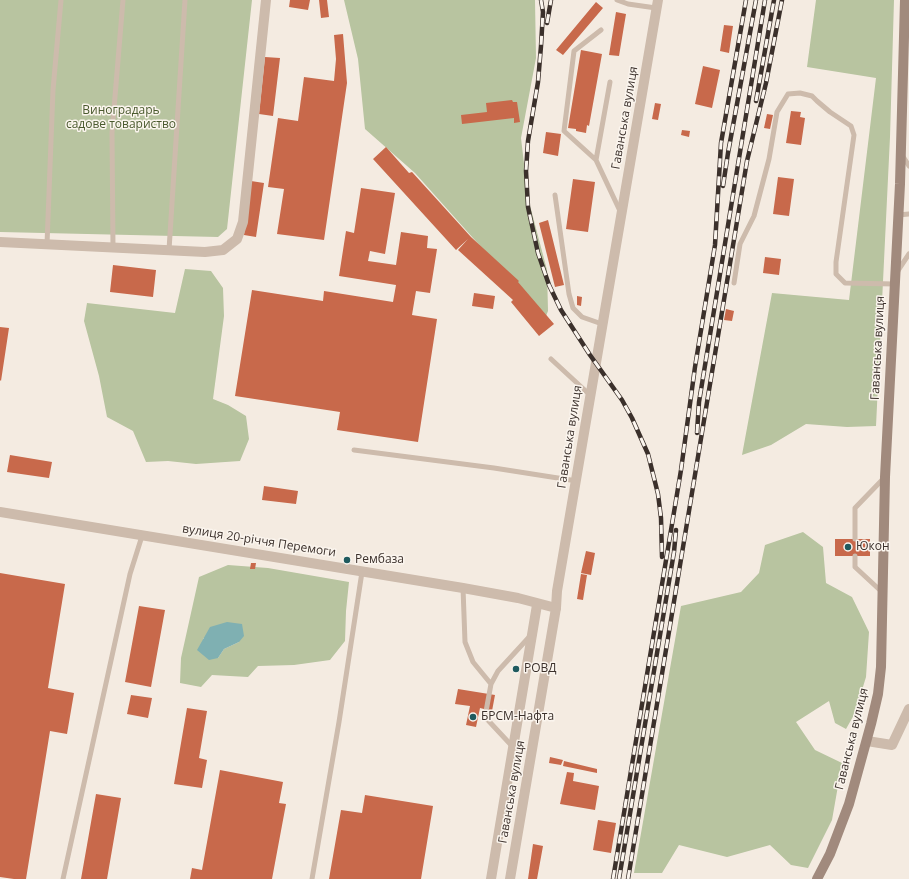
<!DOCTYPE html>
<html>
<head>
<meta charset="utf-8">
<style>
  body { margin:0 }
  canvas { display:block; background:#f4ebe1 }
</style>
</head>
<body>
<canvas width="909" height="879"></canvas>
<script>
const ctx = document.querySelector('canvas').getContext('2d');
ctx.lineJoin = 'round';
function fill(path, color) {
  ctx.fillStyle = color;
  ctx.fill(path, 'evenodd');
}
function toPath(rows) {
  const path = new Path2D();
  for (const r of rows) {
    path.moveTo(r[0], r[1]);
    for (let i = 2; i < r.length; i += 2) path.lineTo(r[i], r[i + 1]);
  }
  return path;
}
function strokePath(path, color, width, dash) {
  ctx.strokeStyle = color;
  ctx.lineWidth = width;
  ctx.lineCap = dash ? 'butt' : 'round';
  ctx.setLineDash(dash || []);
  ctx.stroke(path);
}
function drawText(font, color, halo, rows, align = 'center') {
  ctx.font = font + ' "Open Sans",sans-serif';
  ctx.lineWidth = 3;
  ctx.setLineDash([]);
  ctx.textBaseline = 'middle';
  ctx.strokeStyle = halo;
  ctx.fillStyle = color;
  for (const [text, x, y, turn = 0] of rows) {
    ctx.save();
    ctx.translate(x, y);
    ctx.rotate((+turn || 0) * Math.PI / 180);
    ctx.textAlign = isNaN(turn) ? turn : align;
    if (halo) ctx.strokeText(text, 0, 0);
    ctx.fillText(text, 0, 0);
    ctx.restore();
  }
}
fill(toPath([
  [0,0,252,0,227,229,218,237,0,232],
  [344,0,535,0,536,58,521,138,528,198,547,270,548,311,546,316,473,238,415,173,365,129,358,59],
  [816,0,894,0,890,137,876,426,847,427,806,424,771,445,742,455,772,293,849,300,876,78,807,67],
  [185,269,211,271,223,288,224,316,213,399,228,405,246,416,249,439,240,461,196,464,168,461,146,462,133,431,107,417,99,376,84,321,87,303,175,313],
  [803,532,823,547,826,583,852,597,869,632,866,677,855,713,846,729,835,723,829,701,796,722,815,750,842,763,832,820,808,868,791,865,770,845,727,857,679,845,662,873,634,873,681,606,741,592,759,573,765,545],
  [228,565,268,568,349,582,346,611,345,641,330,660,294,665,258,666,248,677,212,675,201,687,180,683,181,658,199,577],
  [203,638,239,642,224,649,218,658]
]), '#b8c4a0');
fill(toPath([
  [227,622,242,624,244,636,239,642,224,649,218,658,209,660,197,650,210,627]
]), '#7fb0b2');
fill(toPath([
  [290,0,310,0,308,10,289,7],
  [319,0,327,0,329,17,321,18],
  [596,2,603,8,563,55,556,50],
  [616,12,626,14,619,56,609,55],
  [724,25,733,26,729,53,720,51],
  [343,34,347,83,324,240,277,234,284,189,268,187,278,118,298,121,304,77,334,81,336,59,334,35],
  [581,50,602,54,589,126,587,125,586,133,576,131,576,129,568,128],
  [265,57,280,58,273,116,259,114],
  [703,66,720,70,712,108,695,104],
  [512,100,513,102,517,102,520,122,514,123,514,118,462,124,461,115,487,112,486,103],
  [655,103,661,104,658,120,652,119],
  [791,111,801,112,800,117,805,118,801,145,786,143],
  [767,114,773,115,770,129,764,128],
  [682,130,690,131,689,137,681,135],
  [546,132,561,134,558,156,543,153],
  [386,147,409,173,412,172,471,237,519,281,518,282,554,324,539,336,511,302,513,300,458,250,468,239,456,250,373,159],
  [778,177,794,179,789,216,773,214],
  [573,179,595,182,588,232,566,229],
  [251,181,264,183,256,237,244,235],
  [361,188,395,193,385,254,370,251,368,261,396,265,401,232,428,236,427,248,437,249,430,293,416,291,412,315,437,319,418,442,337,430,340,412,235,396,252,290,323,301,324,291,393,302,396,285,339,276,346,231,354,233],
  [548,220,564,285,555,287,539,223],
  [765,257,781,259,779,275,763,273],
  [113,265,156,270,153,297,110,292],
  [474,293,495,296,493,309,472,306],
  [577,296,582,297,581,306,577,305],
  [726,309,734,311,732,321,724,320],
  [0,327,9,328,1,381,0,380],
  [10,455,52,462,49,478,7,472],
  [264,486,298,491,296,504,262,500],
  [835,539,870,539,870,556,835,556],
  [586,551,595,553,591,575,581,573],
  [251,563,256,563,255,569,250,569],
  [0,573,65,584,48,688,74,693,67,734,50,731,26,879,14,879,0,877],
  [581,574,587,575,583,600,577,599],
  [139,606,165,610,151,687,125,682],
  [458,689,495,695,492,711,480,708,476,727,466,725,470,706,455,704],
  [131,695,152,698,148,718,127,714],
  [187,708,207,711,199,758,207,760,202,788,174,784],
  [550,757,563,760,561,765,549,763],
  [564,761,597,769,597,773,563,766],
  [220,770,283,782,279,803,286,804,272,879,190,879,192,868,202,870],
  [567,772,574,773,573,781,599,786,595,810,560,804],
  [96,794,121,798,107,879,81,879],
  [365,795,433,806,421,879,329,879,341,810,362,813],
  [598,820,616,823,611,853,593,850],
  [533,844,543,846,537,879,528,879]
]), '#c8694b');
strokePath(toPath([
  [617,0,628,4,656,8],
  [601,30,574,51,564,131,596,160,620,211],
  [902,155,909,166],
  [596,160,610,82],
  [555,195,569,294,573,308,582,317,602,324],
  [898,215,909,214],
  [47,244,53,90,61,0],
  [113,247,112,133,123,0],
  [169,250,185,0],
  [897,272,909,254],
  [734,283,740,244,754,216,769,159,777,112,788,94,800,93,812,96,817,101,830,112,851,126,854,135,836,262,836,274,845,283,895,284],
  [551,359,590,395],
  [354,450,494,468,577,481],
  [855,539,855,508,884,478],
  [855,556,855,567,882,592],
  [463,588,465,642,473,662,491,684,485,717,512,746],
  [491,684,498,671,531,635],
  [63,879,130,574,142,536],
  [312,879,339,722,362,572]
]), '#cdbbac', 5);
strokePath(toPath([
  [0,242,205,252,223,250,237,239,243,222,266,0],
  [556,608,557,591,658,0],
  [867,741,892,745,909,709]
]), '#cdbbac', 10);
strokePath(toPath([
  [0,512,463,588,518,598,556,608,510,879],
  [491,879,537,605]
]), '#cdbbac', 10);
strokePath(toPath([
  [817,879,830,854,849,804,871,724,878,694,881,667,885,477,900,184,905,0]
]), '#a18a7d', 10);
const rail = toPath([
  [541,0,543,12,541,46,538,82,528,141,526,171,528,207,538,253,549,285,561,310,590,355,622,400,632,418,648,454,658,494,661,518,662,557],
  [547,23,551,0],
  [756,101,774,0],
  [723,186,728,153,756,0],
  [697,433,699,402,765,0],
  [613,879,681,470,695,367,715,245,721,143,746,0],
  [619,879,674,552,676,530],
  [628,879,747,161,766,83,782,0]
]);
strokePath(rail, '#3b302b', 4.5);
strokePath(rail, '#fbf5ee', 3, [9]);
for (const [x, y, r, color] of [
  [848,547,4,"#1f5a5e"],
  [347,560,4,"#1f5a5e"],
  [516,669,4,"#1f5a5e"],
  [473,717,4,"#1f5a5e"]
]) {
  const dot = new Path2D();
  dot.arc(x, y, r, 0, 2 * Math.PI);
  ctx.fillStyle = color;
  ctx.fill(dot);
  strokePath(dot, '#fbf5ee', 1.5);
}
drawText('12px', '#4a5a2e', '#fbf5ee', [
  ["Виноградарь",121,111],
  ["садове товариство",121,125]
]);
drawText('12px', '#3b302b', '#fbf5ee', [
  ["Гаванська вулиця",625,118,-80],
  ["Гаванська вулиця",878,348,-87],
  ["Гаванська вулиця",570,437,-81],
  ["вулиця 20-річчя Перемоги",259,541,9],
  ["Гаванська вулиця",852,739,-76],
  ["Гаванська вулиця",512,792,-80]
]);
drawText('12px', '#3b302b', '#fbf5ee', [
  ["Юкон",856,547],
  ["Рембаза",355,560],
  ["РОВД",524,669],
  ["БРСМ-Нафта",481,717]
], 'left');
</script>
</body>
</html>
